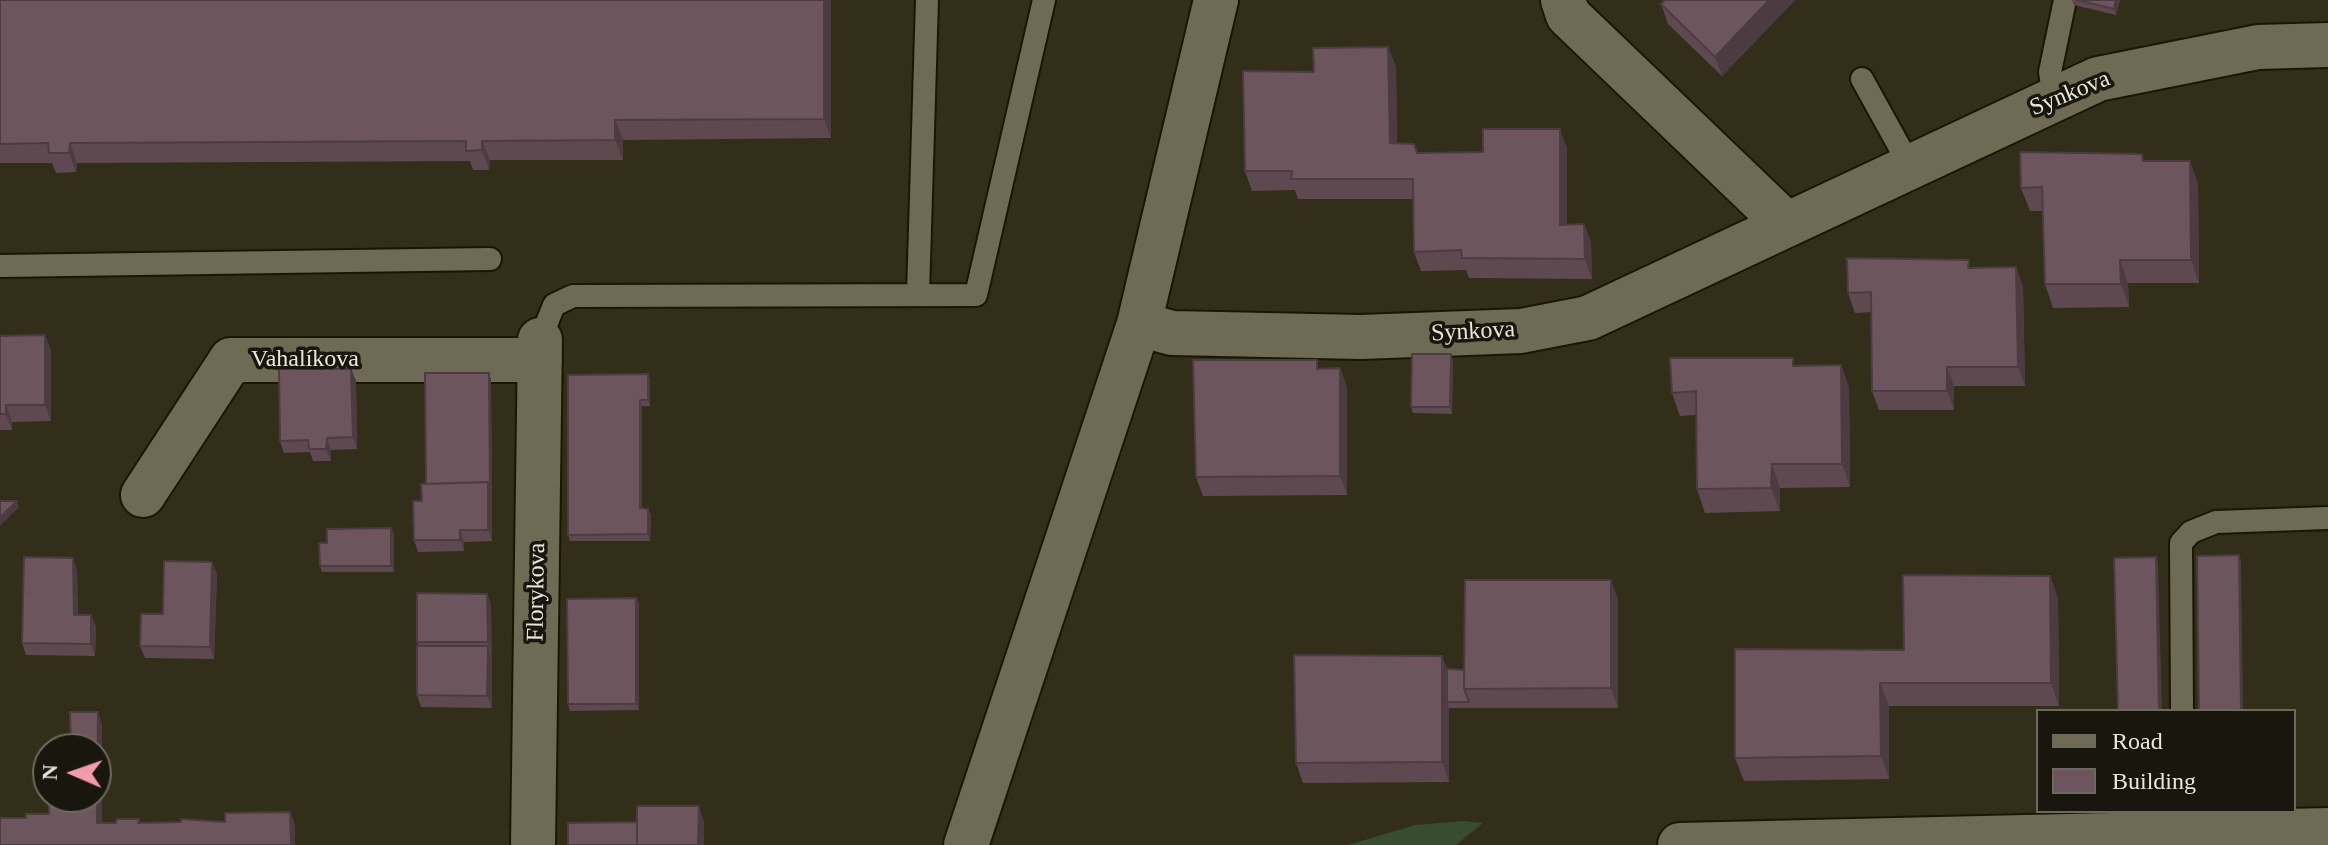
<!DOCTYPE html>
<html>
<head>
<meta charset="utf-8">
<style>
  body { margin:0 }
  #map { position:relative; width:2328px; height:845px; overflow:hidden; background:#322e1a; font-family:"Times New Roman",serif }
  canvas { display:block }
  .legend { position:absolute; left:2036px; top:709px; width:260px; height:104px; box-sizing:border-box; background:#18160d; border:2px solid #6c6a5f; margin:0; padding:10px 14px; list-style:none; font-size:24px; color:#e9e7db }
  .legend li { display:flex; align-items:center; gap:16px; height:40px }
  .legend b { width:40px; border:2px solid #6c6a5f }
  .north { position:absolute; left:32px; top:733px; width:80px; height:80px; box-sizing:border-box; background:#18160d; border:2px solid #6c6a5f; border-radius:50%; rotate:272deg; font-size:22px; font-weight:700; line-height:32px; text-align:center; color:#e9e7db }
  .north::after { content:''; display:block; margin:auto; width:28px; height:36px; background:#f39aab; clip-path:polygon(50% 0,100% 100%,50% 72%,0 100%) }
</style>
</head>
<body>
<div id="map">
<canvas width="2328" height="845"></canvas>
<ul class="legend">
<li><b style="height:10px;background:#6e6a54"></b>Road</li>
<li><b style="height:22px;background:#6d555e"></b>Building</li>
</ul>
<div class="north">N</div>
</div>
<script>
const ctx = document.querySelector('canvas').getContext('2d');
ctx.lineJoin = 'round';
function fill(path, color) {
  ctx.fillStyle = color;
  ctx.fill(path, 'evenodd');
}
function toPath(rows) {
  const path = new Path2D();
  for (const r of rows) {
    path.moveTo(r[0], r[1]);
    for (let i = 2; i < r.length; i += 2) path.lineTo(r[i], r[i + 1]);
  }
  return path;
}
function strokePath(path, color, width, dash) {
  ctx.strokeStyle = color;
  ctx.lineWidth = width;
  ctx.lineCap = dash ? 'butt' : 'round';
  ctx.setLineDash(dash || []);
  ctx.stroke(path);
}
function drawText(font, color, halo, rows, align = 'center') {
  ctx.font = font + ' "Times New Roman",serif';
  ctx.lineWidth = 7;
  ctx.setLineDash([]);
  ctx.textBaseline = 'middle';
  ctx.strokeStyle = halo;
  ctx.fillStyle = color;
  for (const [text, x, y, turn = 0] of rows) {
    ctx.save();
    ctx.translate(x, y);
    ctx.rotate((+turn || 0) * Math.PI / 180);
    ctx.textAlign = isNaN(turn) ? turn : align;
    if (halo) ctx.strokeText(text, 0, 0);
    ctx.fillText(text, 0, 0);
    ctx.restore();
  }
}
fill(toPath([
  [1464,821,1483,823,1456,845,1348,845,1415,825]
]), '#384d30');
const service = toPath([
  [1862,79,1910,166],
  [2054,99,2050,72,2065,0],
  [0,266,490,259],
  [918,294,927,0],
  [540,340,554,305,573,296,976,295,1044,0],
  [2182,711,2181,543,2191,532,2216,522,2328,518]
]);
const minor = toPath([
  [1563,0,1568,15,1786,224],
  [1139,324,1172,333,1361,337,1521,331,1588,318,2098,79,2258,47,2328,45],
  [143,495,231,360,540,360],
  [533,845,540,340],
  [966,845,1139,324,1216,0],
  [1680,845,2328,830]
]);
strokePath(service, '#1a1604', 26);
strokePath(minor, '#1a1604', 48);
strokePath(service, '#6e6a54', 22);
strokePath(minor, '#6e6a54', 44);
fill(toPath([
  [0,0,831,0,831,138,623,140,623,160,490,160,489,170,473,170,470,161,77,163,76,172,56,173,52,163,0,163],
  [1795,0,1722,76,1668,24,1661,4],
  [2072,0,2120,0,2116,15,2074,5],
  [1388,47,1396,67,1397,144,1417,153,1483,152,1567,148,1567,224,1584,224,1591,243,1592,279,1469,278,1466,270,1421,271,1414,252,1413,199,1298,199,1295,190,1252,191,1245,171,1314,72],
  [2145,161,2198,184,2199,283,2128,283,2129,307,2053,308,2045,284,2043,211,2030,211,2021,188],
  [2016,267,2023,287,2025,386,1954,386,1954,410,1879,410,1872,391,1871,312,1855,313,1848,293,1971,268],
  [45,335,51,351,51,421,12,422,12,430,0,430,0,336],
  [1453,360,1452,414,1413,413,1411,407],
  [1841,365,1849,388,1850,487,1780,488,1780,511,1705,513,1697,489,1696,415,1680,416,1672,393,1796,366],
  [1340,368,1347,388,1347,495,1203,496,1196,477,1320,369],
  [351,369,356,381,357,449,331,450,331,461,313,461,310,452,284,453,280,441],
  [489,373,491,380,492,541,464,542,464,551,418,552,414,540,426,484],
  [648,374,650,380,650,406,642,406,642,509,651,515,650,541,570,541,568,535],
  [391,528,394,534,394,572,322,572,320,566,327,543],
  [77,570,78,615,91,615,96,627,95,656,26,655,22,643],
  [217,574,214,659,145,658,140,646,163,614],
  [2050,576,2058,599,2059,706,1889,706,1889,779,1744,781,1735,758,1904,650],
  [487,594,491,606,492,708,421,707,417,695,419,646,417,642],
  [636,598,639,604,639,710,570,711,568,704],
  [1618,599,1618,708,1449,708,1449,782,1303,783,1296,763,1442,656,1447,669,1464,670]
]), '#5e4951');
fill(toPath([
  [824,0,831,0,831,138,824,119],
  [1769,0,1795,0,1722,76,1715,57],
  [2116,0,2120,0,2116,15,2114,9],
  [1388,47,1396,67,1397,163,1390,143],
  [615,120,623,140,623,160,615,140],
  [1560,129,1567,148,1567,244,1560,225],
  [482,141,490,160,489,170,482,150],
  [70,143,77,163,76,172,69,153],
  [2190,161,2198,184,2199,283,2191,260],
  [1584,224,1591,243,1592,279,1585,259],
  [2120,260,2128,283,2129,307,2121,284],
  [2016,267,2023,287,2025,386,2018,367],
  [45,335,51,351,51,421,45,405],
  [1451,354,1453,360,1452,414,1450,407],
  [1841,365,1849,388,1850,487,1842,464],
  [1947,367,1954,386,1954,410,1947,391],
  [1340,368,1347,388,1347,495,1340,476],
  [351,369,356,381,357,449,353,437],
  [489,373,491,380,492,541,488,530],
  [648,374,650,380,650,406,648,400],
  [640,400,642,406,642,515,640,508],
  [6,405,12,422,12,430,6,414],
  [327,438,331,450,331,461,326,449],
  [1772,464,1780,488,1780,511,1771,488],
  [17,501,19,507,0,526,0,517],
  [648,509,651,515,650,541,648,534],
  [391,528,394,534,394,572,391,566],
  [460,530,464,542,464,551,460,540],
  [2239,555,2241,561,2243,711,2241,711],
  [2156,557,2158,563,2162,711,2159,711],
  [73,558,77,570,78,627,74,615],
  [212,562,217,574,214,659,210,647],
  [2050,576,2058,599,2059,706,2051,683],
  [1611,580,1618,599,1618,708,1611,688],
  [487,594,491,606,492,654,488,642],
  [636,598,639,604,639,710,636,704],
  [91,615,96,627,95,656,91,644],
  [488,646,492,658,492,708,487,696],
  [1442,656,1449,675,1447,702,1449,708,1449,782,1442,762],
  [1880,683,1889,706,1889,779,1881,756],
  [98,712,102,724,102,835,97,823],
  [699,806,704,822,704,845,698,845],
  [290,812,295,824,295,845,291,845]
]), '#4c3c42');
const building = toPath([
  [0,0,824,0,824,119,615,120,615,140,482,141,482,150,466,151,466,141,70,143,69,153,49,153,48,143,0,144,0,0],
  [1665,0,1769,0,1715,57,1661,4,1665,0],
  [2077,0,2116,0,2114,9,2077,0],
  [1388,47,1390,143,1414,144,1417,153,1483,152,1483,129,1560,129,1560,225,1584,224,1585,259,1462,258,1461,250,1414,252,1413,179,1291,179,1292,171,1245,171,1243,71,1314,72,1313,48,1388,47],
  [2020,152,2142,154,2143,161,2190,161,2191,260,2120,260,2121,284,2045,284,2042,187,2021,188,2020,152],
  [1847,258,1969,260,1968,268,2016,267,2018,367,1947,367,1947,391,1872,391,1871,292,1848,293,1847,258],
  [45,335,45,405,6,405,6,414,0,414,0,336,45,335],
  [1412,354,1451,354,1450,407,1411,407,1412,354],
  [1670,358,1793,358,1793,366,1841,365,1842,464,1772,464,1771,488,1697,489,1696,391,1672,393,1670,358],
  [1193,360,1317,360,1317,369,1340,368,1340,476,1196,477,1193,360],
  [279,368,351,369,353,437,327,438,326,449,309,449,308,440,280,441,279,368],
  [425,373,489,373,490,488,488,482,426,484,425,373],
  [648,374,648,400,640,400,640,508,648,509,648,534,568,535,568,375,648,374],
  [488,482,488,530,460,530,460,540,414,540,413,501,422,501,421,484,488,482],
  [0,501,17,501,0,517,0,501],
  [391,528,391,566,320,566,319,543,327,543,327,529,391,528],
  [2239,555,2241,711,2199,711,2197,556,2239,555],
  [24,557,73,558,74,615,91,615,91,644,22,643,24,557],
  [2156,557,2159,711,2118,711,2114,558,2156,557],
  [164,561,212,562,210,647,140,646,141,614,163,614,164,561],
  [1903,575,2050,576,2051,683,1880,683,1881,756,1735,758,1735,649,1904,650,1903,575],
  [1465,580,1611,580,1611,688,1464,689,1465,580],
  [417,593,487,594,488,642,417,642,417,593],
  [636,598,636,704,568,704,567,599,636,598],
  [417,646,488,646,487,696,417,695,417,646],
  [1294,655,1442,656,1442,762,1296,763,1294,655],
  [1447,669,1464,670,1464,689,1469,702,1447,702,1447,669],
  [70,712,98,712,97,823,116,823,117,819,139,819,138,823,181,822,181,819,225,822,225,813,290,812,291,845,0,845,0,818,26,818,26,814,49,814,49,797,96,797,96,749,71,749,70,712],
  [637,806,699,806,698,845,637,845,637,806],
  [637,822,637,845,568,845,568,823,637,822]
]);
fill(building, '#6d555e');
strokePath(building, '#4c3c42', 2);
drawText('24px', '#e9e7db', '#18160d', [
  ["Synkova",2070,94,-22],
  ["Synkova",1473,332,-3],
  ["Vahalíkova",305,360],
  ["Florykova",537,592,-89]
]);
</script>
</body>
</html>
